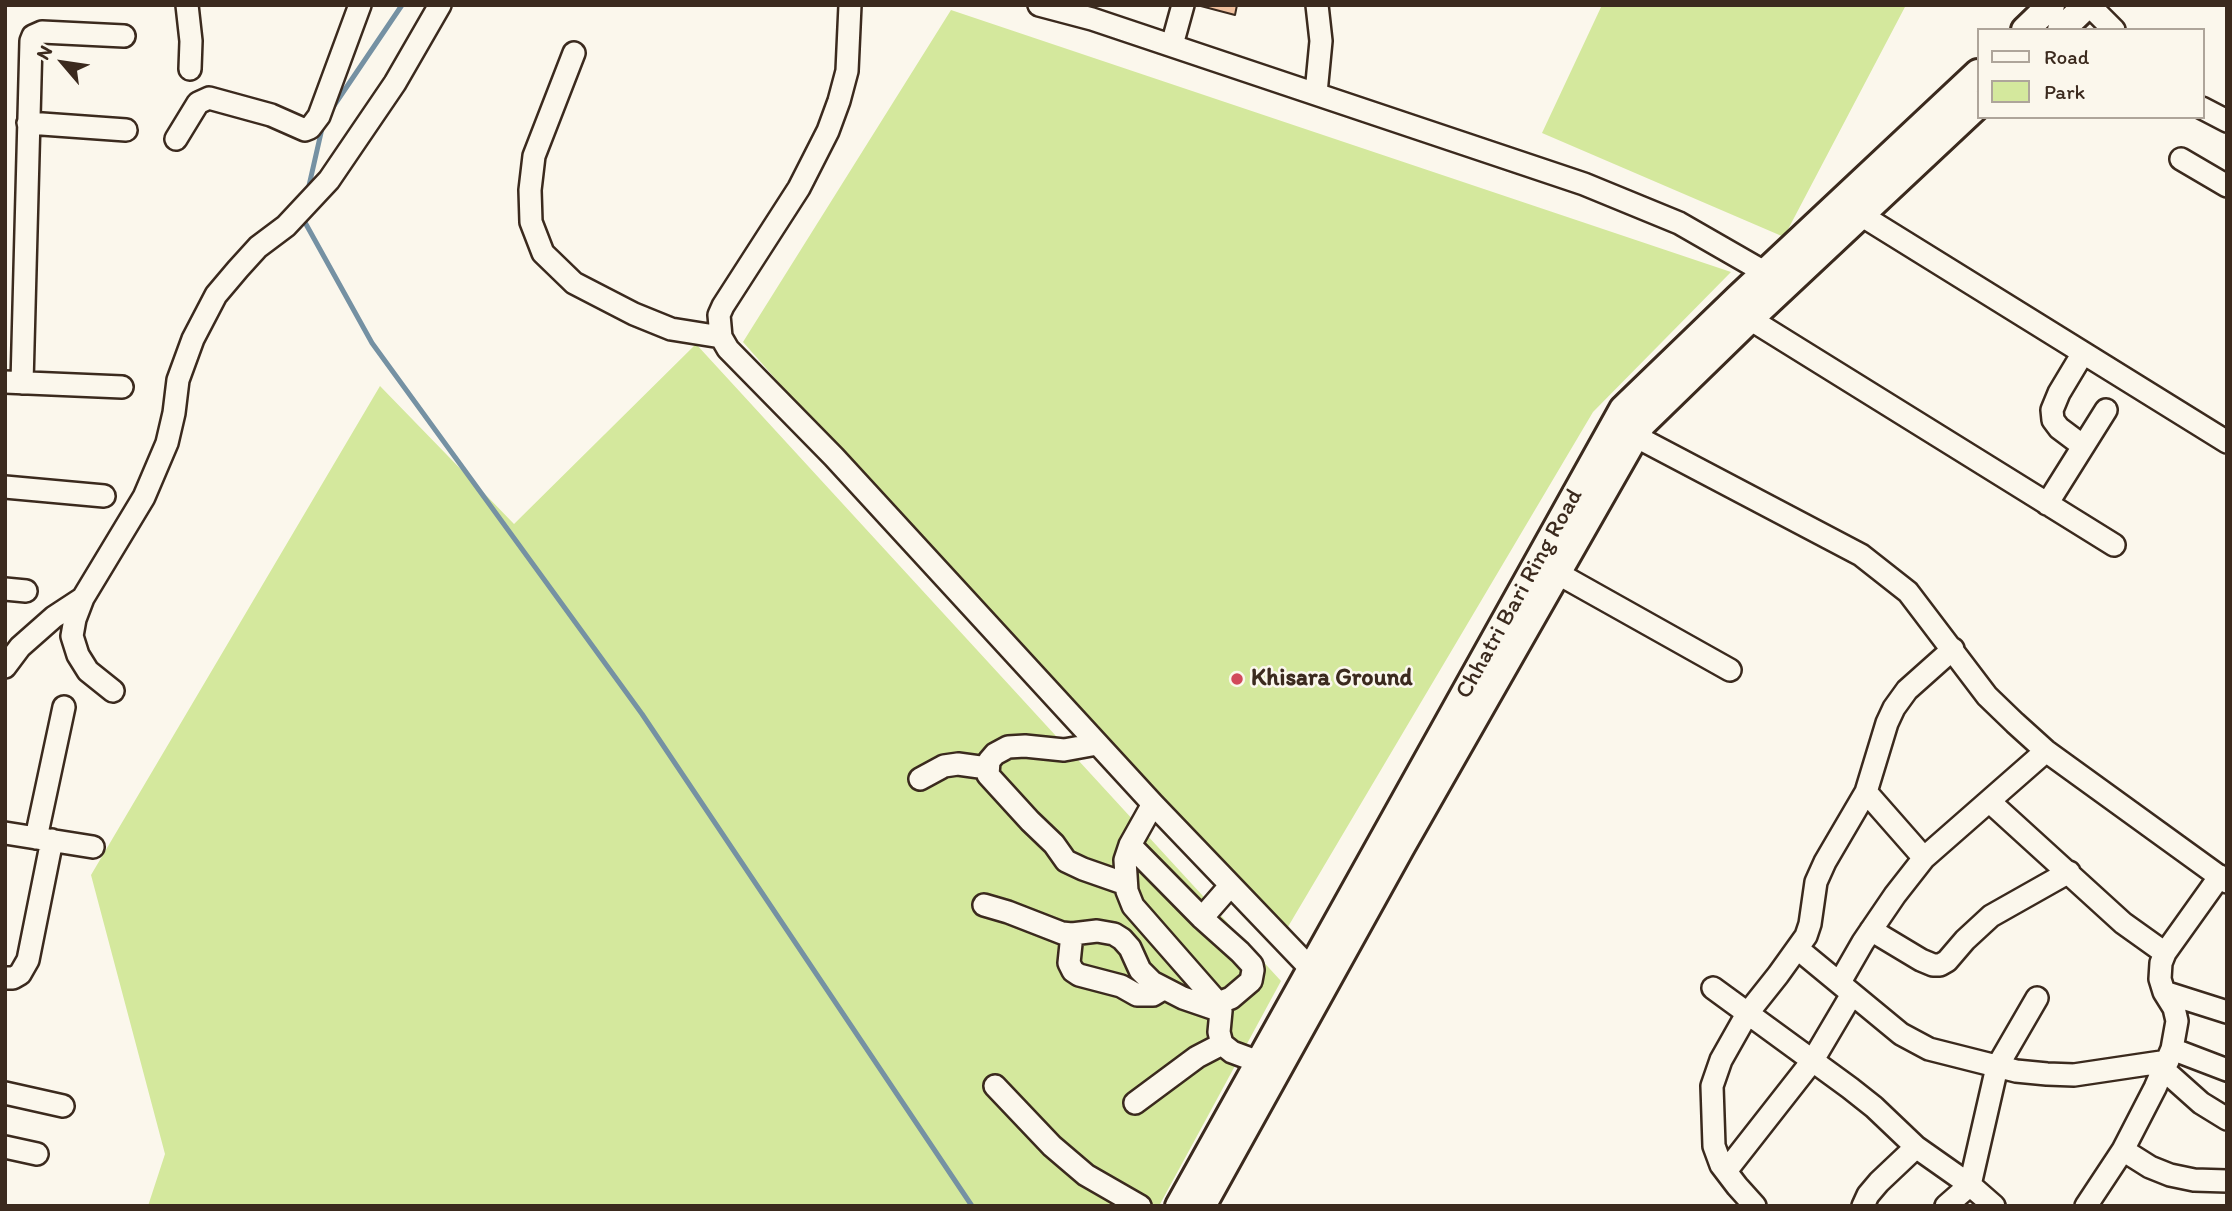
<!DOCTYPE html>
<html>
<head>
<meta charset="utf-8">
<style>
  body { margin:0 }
  #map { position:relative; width:2232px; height:1211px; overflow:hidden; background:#fbf7ec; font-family:Itim,sans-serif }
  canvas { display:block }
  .frame { position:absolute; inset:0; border:7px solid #3b2a1e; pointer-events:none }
  .legend { position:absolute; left:1977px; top:28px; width:228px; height:91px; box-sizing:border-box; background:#fbf7ec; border:2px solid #aea59a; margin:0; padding:9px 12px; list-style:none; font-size:21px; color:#3b2a1e }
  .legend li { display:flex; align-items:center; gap:14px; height:35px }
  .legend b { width:35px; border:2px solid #aea59a }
  .north { position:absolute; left:28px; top:28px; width:70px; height:70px; -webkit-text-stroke:5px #fbf7ec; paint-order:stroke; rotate:299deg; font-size:19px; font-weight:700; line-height:28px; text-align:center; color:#3b2a1e }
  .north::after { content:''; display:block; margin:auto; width:24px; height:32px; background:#3b2a1e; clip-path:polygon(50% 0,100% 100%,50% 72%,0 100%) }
</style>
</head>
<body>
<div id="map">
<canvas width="2232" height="1211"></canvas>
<div class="frame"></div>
<ul class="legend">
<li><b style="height:9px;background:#fbf7ec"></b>Road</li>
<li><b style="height:19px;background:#d4e89d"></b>Park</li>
</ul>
<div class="north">N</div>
</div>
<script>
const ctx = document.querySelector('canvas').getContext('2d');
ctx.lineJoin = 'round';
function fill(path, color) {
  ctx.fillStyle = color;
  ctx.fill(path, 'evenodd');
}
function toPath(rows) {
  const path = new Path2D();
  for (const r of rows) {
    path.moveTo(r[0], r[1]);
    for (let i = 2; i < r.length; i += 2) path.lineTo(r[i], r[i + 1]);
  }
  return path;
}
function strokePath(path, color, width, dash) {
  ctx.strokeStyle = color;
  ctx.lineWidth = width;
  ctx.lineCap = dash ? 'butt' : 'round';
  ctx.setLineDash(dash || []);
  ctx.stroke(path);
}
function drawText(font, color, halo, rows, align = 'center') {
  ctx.font = font + ' Itim,sans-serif';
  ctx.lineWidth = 5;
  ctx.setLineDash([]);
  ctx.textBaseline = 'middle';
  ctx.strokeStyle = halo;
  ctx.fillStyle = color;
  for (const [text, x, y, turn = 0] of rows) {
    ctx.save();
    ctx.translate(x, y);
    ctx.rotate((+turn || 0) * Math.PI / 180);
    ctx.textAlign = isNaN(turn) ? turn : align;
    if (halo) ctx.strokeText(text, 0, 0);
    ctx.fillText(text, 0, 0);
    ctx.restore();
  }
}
fill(toPath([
  [1602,5,1906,5,1784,237,1542,133],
  [951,10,1731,272,1593,412,1276,947,743,342],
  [696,344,1281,981,1159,1206,148,1206,165,1154,91,875,380,386,514,524]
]), '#d4e89d');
strokePath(toPath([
  [329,113,402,5],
  [308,190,323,124],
  [302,217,372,343,642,714,972,1206]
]), '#7591a3', 5);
const building = toPath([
  [1197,5,1237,5,1235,15,1197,5]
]);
fill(building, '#f1c2a0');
strokePath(building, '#3b2a1e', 2);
const minor = toPath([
  [187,5,191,41,190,69],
  [850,5,847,71,839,101,828,131,799,188,723,306,719,315,721,337,728,349,834,457,1153,804,1311,969],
  [1039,5,1092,19,1584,184,1679,223,1766,273],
  [2089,5,2114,30],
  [1172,45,1183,5],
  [574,53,534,156,530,190,531,222,543,253,574,283,634,314,671,329,721,337],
  [1316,93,1321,41,1317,5],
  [2202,108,2227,121],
  [28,123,126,130],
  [176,139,198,103,209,98,271,115,305,130,310,128,319,116,360,5],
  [2181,159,2227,186],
  [1861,215,2227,442],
  [1750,319,2114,545],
  [2083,353,2059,393,2052,410,2053,420,2059,428,2083,446],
  [5,382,122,387],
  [22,383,31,41,33,36,42,32,124,36],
  [1635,436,1861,555,1908,592,1987,696,2015,723,2046,751,2227,882],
  [5,487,104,496],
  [2047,504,2106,410],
  [1557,573,1730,670],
  [5,589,26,591],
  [5,667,20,647,54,617,83,598],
  [113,691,88,671,78,655,72,636,75,619,83,598,144,497,167,443,174,413,178,380,193,339,216,295,238,269,258,247,286,226,329,180,395,83,440,5],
  [1097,744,1064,750,1025,746,1008,747,995,754,989,761,988,775,1030,821,1054,844,1066,861,1083,869,1126,884],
  [920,779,944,766,958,764,987,768],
  [1866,792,1924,858],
  [1989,801,2123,923,2165,953],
  [1153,804,1130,845,1125,860,1127,891,1133,906,1218,1003,1221,1011,1219,1032,1222,1044,1232,1052,1259,1062],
  [5,833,93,847],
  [36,838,64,707],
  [1130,845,1202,918,1240,952,1252,965,1253,970,1251,981,1231,998,1218,1003],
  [984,905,1008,912,1062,933,1072,934,1097,931,1114,934,1122,939,1130,948,1140,970,1152,982,1183,998,1221,1011],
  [1202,918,1230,886],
  [1871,930,1921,960,1933,965,1940,965,1947,961,1965,940,1991,916,2069,872],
  [1072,934,1069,963,1073,971,1079,975,1121,986,1137,995,1153,995,1163,989],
  [1798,949,1901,1034,1929,1049,2016,1071,2047,1074,2074,1075,2168,1061],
  [5,978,13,978,20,974,28,960,52,840],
  [1840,982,1863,942,1895,895,1924,858,2046,751],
  [1713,988,1850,1088,1874,1107,1916,1147,1970,1185,1994,1206],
  [2164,992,2227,1012],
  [2172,1049,2227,1070],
  [2164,1070,2201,1103,2227,1119],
  [995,1086,1052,1146,1086,1175,1140,1206],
  [5,1093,63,1106],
  [1135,1103,1197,1057,1222,1044],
  [5,1147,37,1154],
  [2123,1150,2150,1167,2170,1175,2194,1180,2227,1181],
  [1726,1171,1813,1060,1852,994],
  [1755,1206,1737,1186,1721,1165,1714,1146,1712,1086,1721,1060,1747,1014,1778,975,1806,936,1810,924,1816,882,1825,862,1866,792,1887,723,1894,708,1907,690,1953,649],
  [1863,1206,1868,1195,1879,1182,1916,1147],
  [1946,1206,1970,1185,1997,1067,2037,998],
  [2086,1206,2123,1150,2155,1088,2172,1049,2177,1021,2174,1008,2164,992,2160,979,2161,963,2165,953,2220,876]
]);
const major = toPath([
  [2025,30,2051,5],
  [2061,30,2087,5],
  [1179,1206,1623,409,1738,298,1978,73],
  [1202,1206,1401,847,1642,424,1754,315,1978,105]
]);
strokePath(minor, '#3b2a1e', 26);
strokePath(major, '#3b2a1e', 32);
strokePath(minor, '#fbf7ec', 21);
strokePath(major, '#fbf7ec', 26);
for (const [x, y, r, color] of [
  [1237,679,7,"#d1495b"]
]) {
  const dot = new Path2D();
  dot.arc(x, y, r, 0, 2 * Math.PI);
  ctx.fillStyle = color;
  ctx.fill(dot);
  strokePath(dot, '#fbf7ec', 2.5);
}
drawText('24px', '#3b2a1e', '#fbf7ec', [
  ["Chhatri Bari Ring Road",1520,594,-61]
]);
drawText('bold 24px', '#3b2a1e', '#fbf7ec', [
  ["Khisara Ground",1251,679]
], 'left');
</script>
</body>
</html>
